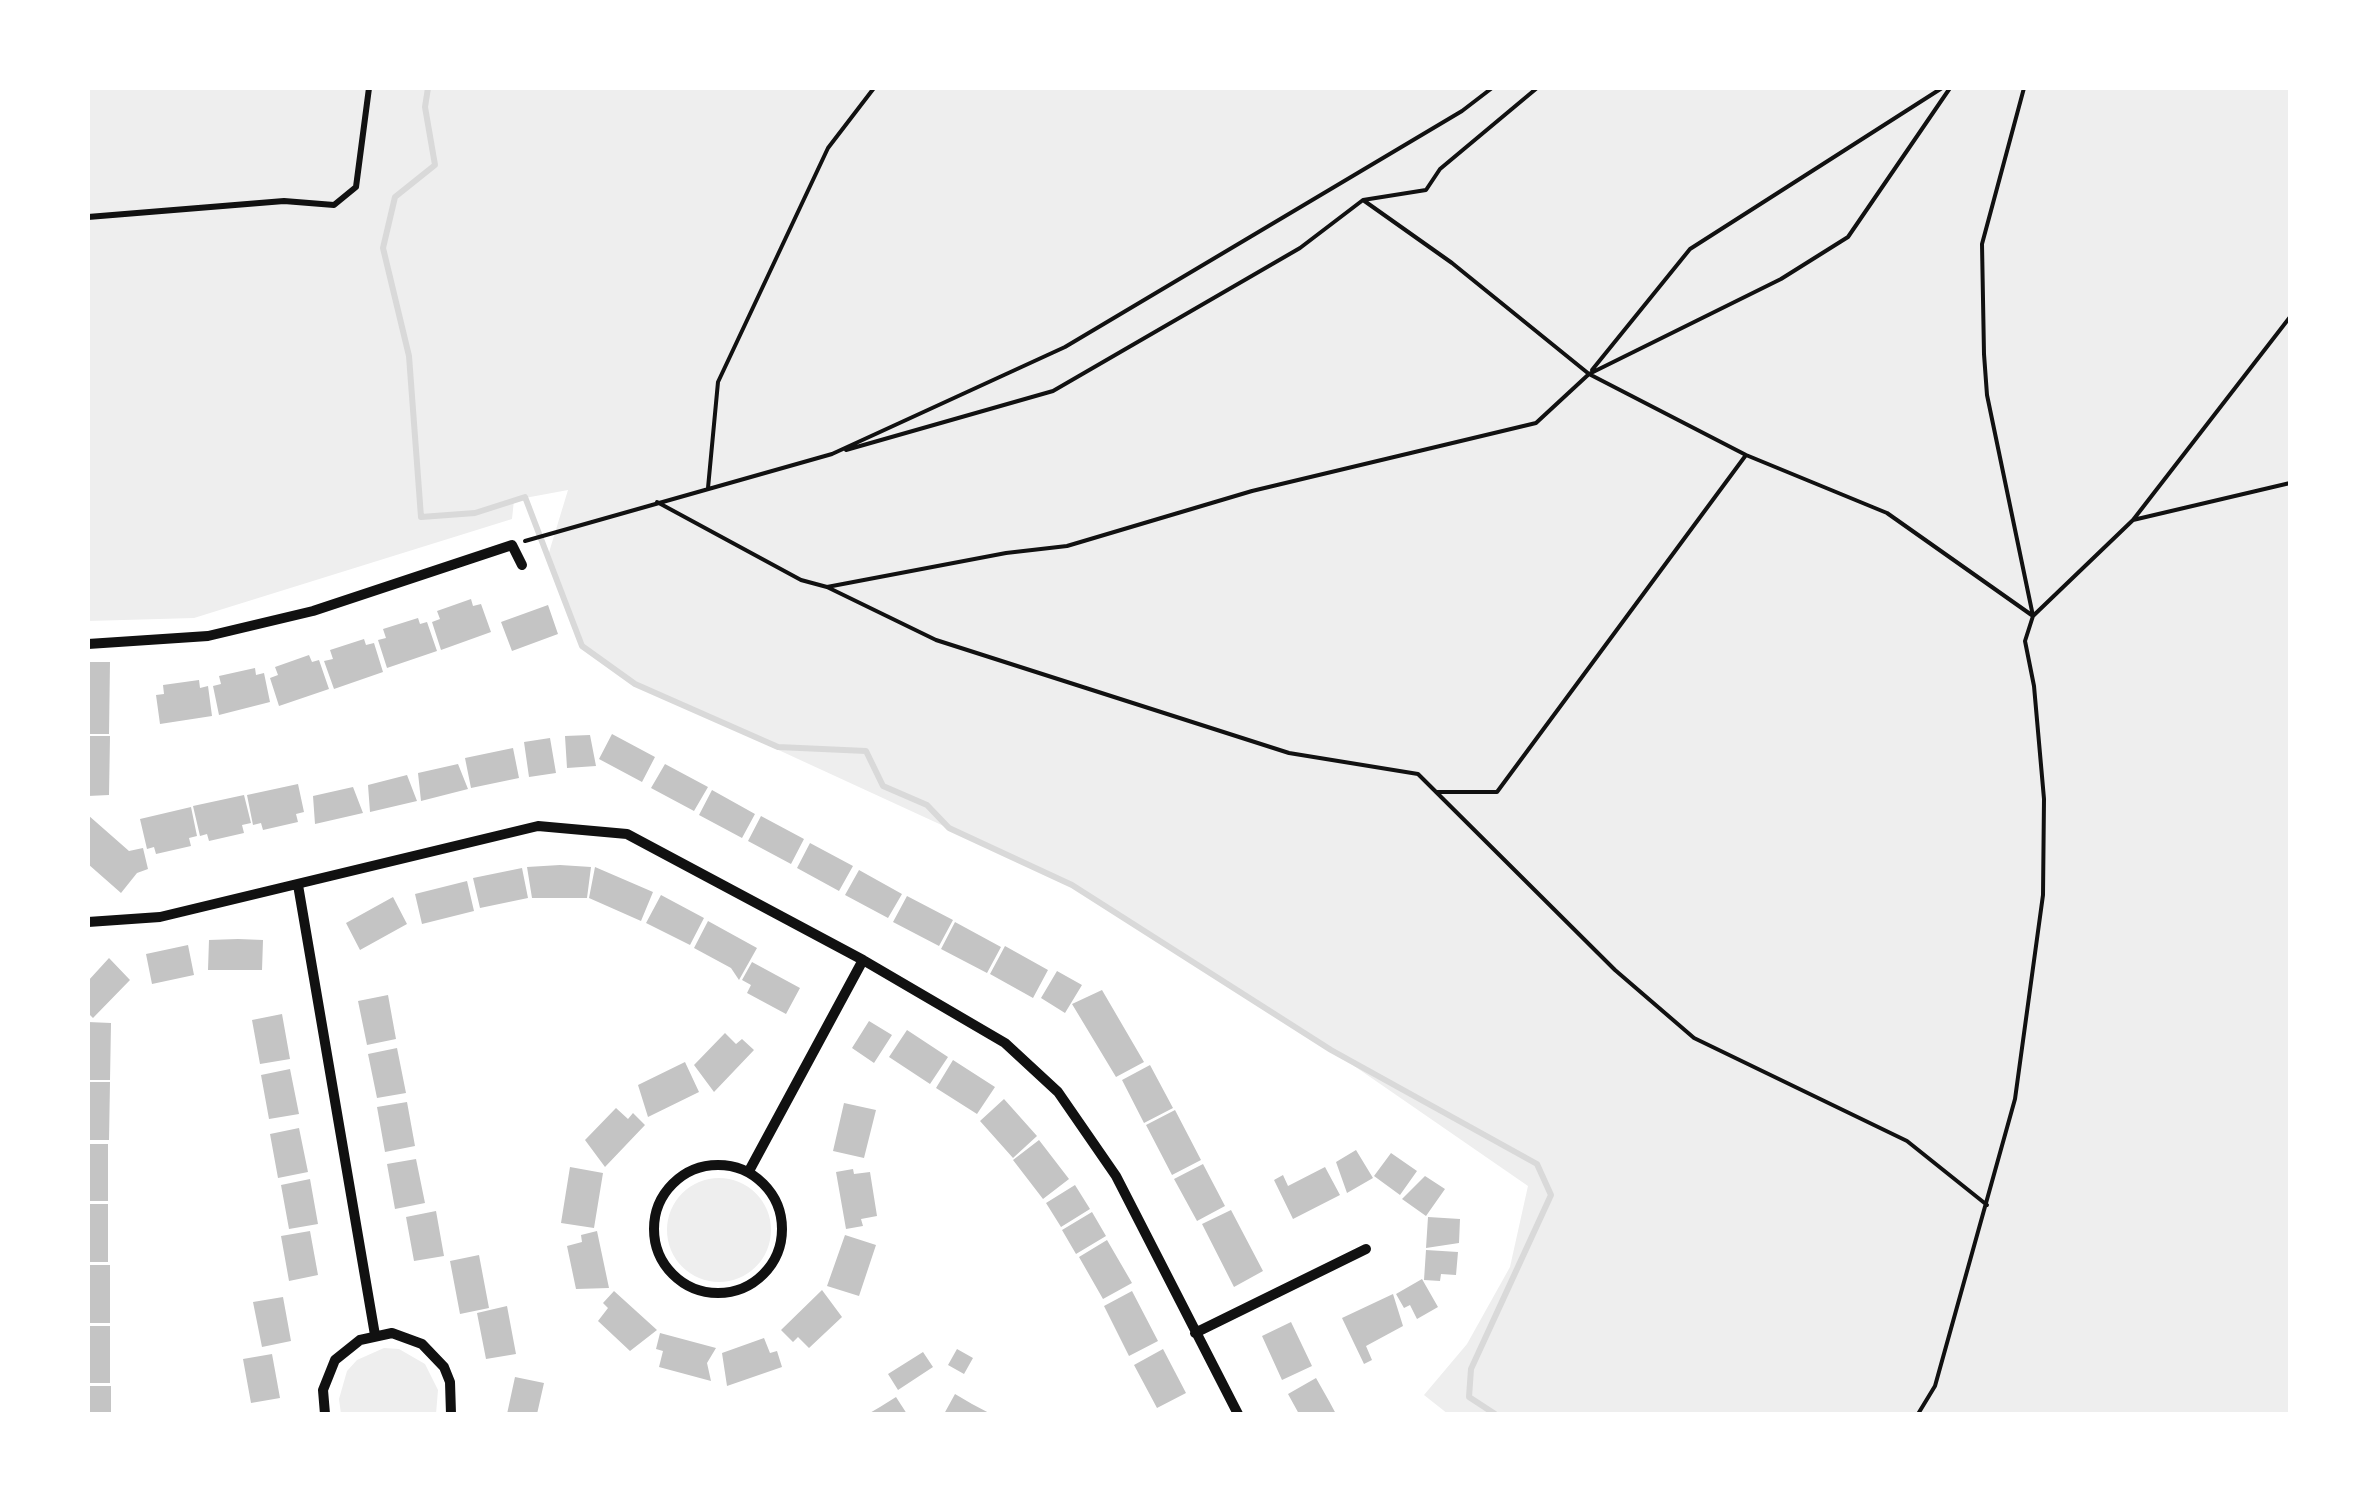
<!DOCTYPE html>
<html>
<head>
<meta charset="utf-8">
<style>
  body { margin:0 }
  #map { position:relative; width:2378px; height:1502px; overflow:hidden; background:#fff; font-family:"Crimson Pro",serif }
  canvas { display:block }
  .frame { position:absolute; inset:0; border:90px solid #fff; pointer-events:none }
</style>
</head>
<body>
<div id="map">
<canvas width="2378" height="1502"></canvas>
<div class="frame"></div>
</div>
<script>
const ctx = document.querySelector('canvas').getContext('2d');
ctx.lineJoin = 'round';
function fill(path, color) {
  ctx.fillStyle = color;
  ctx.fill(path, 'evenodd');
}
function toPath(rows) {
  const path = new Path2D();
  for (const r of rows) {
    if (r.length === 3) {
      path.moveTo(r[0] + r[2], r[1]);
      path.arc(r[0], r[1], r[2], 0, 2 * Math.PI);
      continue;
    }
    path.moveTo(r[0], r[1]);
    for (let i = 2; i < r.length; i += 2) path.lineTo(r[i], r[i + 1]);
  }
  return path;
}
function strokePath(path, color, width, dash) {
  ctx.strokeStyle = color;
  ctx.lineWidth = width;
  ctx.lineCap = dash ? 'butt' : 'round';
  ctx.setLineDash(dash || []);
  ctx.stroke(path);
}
fill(toPath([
  [88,88,2290,88,2290,1414,1448,1414,1424,1395,1467,1344,1510,1267,1528,1186,1331,1050,1072,885,635,684,582,646,547,559,568,490,514,500,512,519,194,618,88,621],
  [719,1230,52],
  [384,1348,399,1349,425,1364,438,1390,436,1414,341,1414,339,1399,347,1371,357,1360]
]), '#eee');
strokePath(toPath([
  [428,88,425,107,435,165,395,197,383,248,409,356,421,517,475,513,525,497,582,646,635,684,778,747,866,751,883,786,927,805,949,828,1072,885,1331,1050,1537,1164,1551,1195,1471,1369,1469,1397,1495,1414]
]), '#d9d9d9', 6);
fill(toPath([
  [471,599,473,606,481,604,491,632,441,650,432,622,440,619,437,611],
  [548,605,558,634,512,651,501,622],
  [418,618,420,624,427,622,437,651,387,668,378,640,386,638,383,629],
  [364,639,366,645,374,643,383,672,334,689,324,661,333,659,330,650],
  [309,655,312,662,319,660,329,689,279,706,270,678,278,675,275,667],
  [88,662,110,662,109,734,88,734],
  [255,668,256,675,264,673,270,702,219,715,213,686,221,684,219,676],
  [199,680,200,688,208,686,212,716,160,724,156,695,164,694,163,685],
  [612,734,655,757,642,782,599,759],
  [590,735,596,766,567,768,565,736],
  [88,736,110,736,109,795,88,796],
  [550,738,556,773,529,777,524,742],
  [513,748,519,778,471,788,465,758],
  [458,764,468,789,421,801,418,773],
  [665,764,708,787,694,811,651,788],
  [407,775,417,801,370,812,368,785],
  [298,784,304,812,296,814,298,822,263,830,261,823,253,825,247,795],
  [353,787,363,813,315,824,313,796],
  [712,790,755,814,742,838,699,815],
  [244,795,251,823,242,825,244,833,209,841,207,834,200,836,193,806],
  [191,807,197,836,189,838,191,846,156,854,154,847,147,849,140,819],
  [88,815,129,851,143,848,148,869,137,873,121,893,88,864],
  [761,816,804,839,791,864,748,841],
  [810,843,853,866,839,891,797,868],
  [560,865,591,867,587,898,532,898,527,867],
  [595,867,653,892,641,921,589,898],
  [522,868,528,898,480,908,473,878],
  [859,870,902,894,888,918,845,895],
  [467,881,474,911,422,924,415,894],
  [661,895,704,918,690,945,646,923],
  [907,896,953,920,939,946,893,922],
  [393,897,407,924,360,950,346,923],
  [708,921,757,948,739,980,731,968,694,948],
  [955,922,1001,947,987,973,941,949],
  [238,939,263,940,262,970,208,970,209,940],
  [188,945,194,975,152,984,146,954],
  [1005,946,1048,970,1033,998,990,974],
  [109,958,130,980,93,1018,88,1013,88,981],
  [752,962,800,988,786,1014,747,993,751,985,742,980],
  [1057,971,1082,985,1065,1013,1041,998],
  [1102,990,1144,1062,1116,1077,1072,1004],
  [388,995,396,1039,367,1045,358,1001],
  [282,1014,290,1059,260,1064,252,1020],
  [869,1021,892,1035,874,1063,852,1048],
  [88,1022,111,1023,110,1080,88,1080],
  [907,1030,948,1057,930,1084,889,1057],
  [725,1033,736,1044,742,1039,754,1050,714,1092,694,1065],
  [397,1048,406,1093,377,1098,368,1054],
  [953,1060,995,1087,977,1114,936,1088],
  [685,1062,699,1092,648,1117,638,1085],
  [1150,1065,1173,1108,1144,1123,1122,1080],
  [290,1069,299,1114,269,1119,261,1075],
  [88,1082,110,1082,109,1140,88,1140],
  [1004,1099,1037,1136,1013,1158,980,1121],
  [407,1102,415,1146,385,1152,377,1107],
  [844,1103,876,1110,864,1158,833,1151],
  [616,1108,628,1119,633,1113,645,1125,605,1167,585,1140],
  [1175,1110,1201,1160,1172,1175,1146,1125],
  [299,1128,308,1172,278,1178,270,1134],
  [1039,1140,1069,1179,1043,1199,1013,1160],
  [88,1144,108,1144,108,1201,88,1201],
  [1356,1150,1373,1178,1347,1193,1336,1162],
  [1391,1153,1417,1171,1400,1195,1374,1176],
  [416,1159,425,1203,395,1209,387,1164],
  [1203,1164,1225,1206,1197,1221,1174,1179],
  [570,1167,603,1173,594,1228,561,1223],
  [1325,1167,1340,1195,1293,1219,1274,1180,1283,1175,1288,1186],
  [853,1169,854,1174,870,1172,877,1216,861,1219,863,1226,846,1229,836,1172],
  [1425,1176,1445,1189,1426,1216,1402,1199],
  [310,1179,318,1224,289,1229,281,1185],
  [1075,1185,1090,1209,1061,1227,1046,1203],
  [88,1204,108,1204,108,1262,88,1262],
  [1231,1210,1263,1271,1234,1287,1202,1224],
  [436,1211,444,1256,414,1261,406,1217],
  [1092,1212,1106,1236,1076,1254,1062,1230],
  [1428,1217,1460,1219,1459,1243,1426,1248],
  [310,1231,318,1275,289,1281,281,1236],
  [597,1231,609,1288,576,1289,567,1246,582,1242,581,1235],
  [845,1235,876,1245,859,1296,827,1286],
  [1107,1240,1132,1283,1103,1299,1079,1257],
  [1426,1250,1458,1252,1456,1275,1441,1274,1440,1281,1424,1280],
  [479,1255,489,1308,460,1314,450,1261],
  [88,1265,110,1265,110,1323,88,1323],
  [1422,1279,1438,1307,1417,1319,1410,1305,1404,1308,1396,1294],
  [822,1290,842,1317,809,1348,798,1337,793,1342,781,1330],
  [614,1291,657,1330,630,1351,598,1321,608,1308,603,1303],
  [1132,1291,1158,1341,1129,1356,1104,1306],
  [1393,1294,1403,1326,1366,1346,1372,1360,1364,1364,1342,1318],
  [283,1297,291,1341,262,1347,253,1302],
  [507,1306,516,1354,486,1359,477,1313],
  [1291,1322,1312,1366,1282,1380,1262,1336],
  [88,1326,110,1326,110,1383,88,1383],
  [660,1333,716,1348,707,1363,711,1381,659,1367,663,1351,656,1349],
  [764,1338,770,1353,777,1351,782,1367,727,1386,722,1353],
  [957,1349,973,1358,964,1374,948,1365],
  [1163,1349,1186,1393,1157,1408,1134,1365],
  [923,1352,933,1367,898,1390,888,1374],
  [272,1354,280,1398,251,1403,243,1359],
  [515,1377,544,1383,537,1414,507,1414],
  [1316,1378,1329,1401,1336,1414,1299,1414,1288,1394],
  [88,1386,111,1386,111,1414,88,1414],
  [955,1394,972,1404,991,1414,944,1414],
  [896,1397,907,1414,868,1414,880,1407]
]), '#c4c4c4');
strokePath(toPath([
  [1363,200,1452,263,1589,374,1746,455,1887,513,2033,616,2133,520,2290,483],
  [1592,370,1690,249,1942,88],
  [846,450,1053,391,1300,248,1363,200,1426,190,1440,169,1537,88],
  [708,488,718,382,828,148,874,88],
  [657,502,801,580,827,587,936,640,1289,753,1418,774,1615,970,1694,1038,1907,1141,1987,1205],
  [2133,520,2290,317],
  [525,541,832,454,1065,347,1462,111,1492,88],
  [827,587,1006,553,1067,546,1252,491,1536,423,1589,374,1781,279,1848,237,1950,88],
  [1437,792,1497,792,1746,455],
  [1918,1414,1935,1386,2015,1099,2043,895,2044,799,2034,686,2025,641,2033,616,1987,395,1984,354,1982,244,2024,88]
]), '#111', 4);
strokePath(toPath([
  [88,217,284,201,334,205,356,187,369,88]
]), '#111', 6);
strokePath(toPath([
  [88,644,208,636,313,611,512,545,522,565],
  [298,885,375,1335],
  [88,922,160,917,538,826,627,834,863,960,1005,1043,1058,1092,1116,1176,1238,1414],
  [718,1229,64],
  [749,1171,863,960],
  [1195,1333,1366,1249],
  [325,1414,323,1390,335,1360,360,1340,392,1333,422,1344,444,1367,450,1382,451,1414]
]), '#111', 10);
</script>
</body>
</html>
